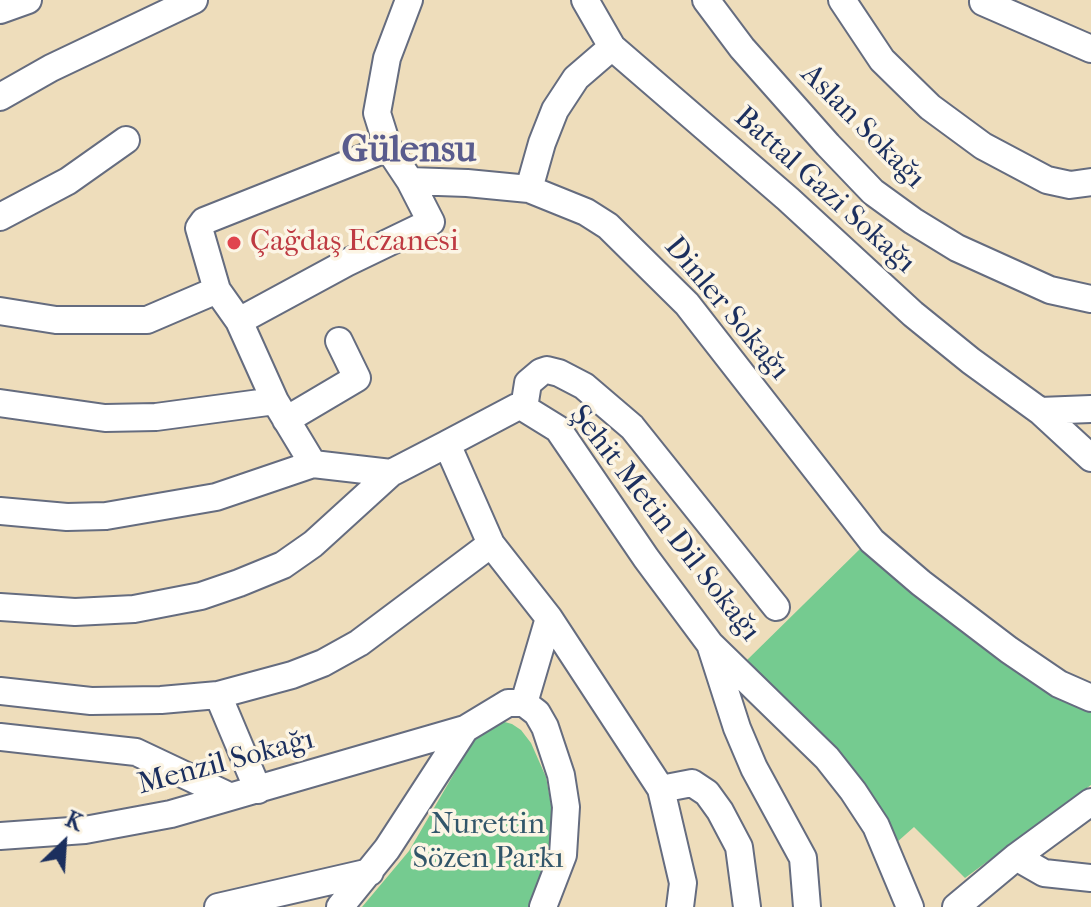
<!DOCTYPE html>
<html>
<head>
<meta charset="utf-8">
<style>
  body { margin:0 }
  #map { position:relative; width:1091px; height:907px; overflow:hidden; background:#edb; font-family:"IM FELL French Canon",serif }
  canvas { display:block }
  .north { position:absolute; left:24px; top:803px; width:80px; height:80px; -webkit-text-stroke:6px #fcf5e5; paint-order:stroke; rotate:25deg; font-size:22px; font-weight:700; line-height:32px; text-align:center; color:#1b2f5e }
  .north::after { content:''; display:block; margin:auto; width:28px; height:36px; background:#1b2f5e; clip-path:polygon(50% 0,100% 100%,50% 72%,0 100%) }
</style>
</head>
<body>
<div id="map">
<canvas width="1091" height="907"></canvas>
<div class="north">K</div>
</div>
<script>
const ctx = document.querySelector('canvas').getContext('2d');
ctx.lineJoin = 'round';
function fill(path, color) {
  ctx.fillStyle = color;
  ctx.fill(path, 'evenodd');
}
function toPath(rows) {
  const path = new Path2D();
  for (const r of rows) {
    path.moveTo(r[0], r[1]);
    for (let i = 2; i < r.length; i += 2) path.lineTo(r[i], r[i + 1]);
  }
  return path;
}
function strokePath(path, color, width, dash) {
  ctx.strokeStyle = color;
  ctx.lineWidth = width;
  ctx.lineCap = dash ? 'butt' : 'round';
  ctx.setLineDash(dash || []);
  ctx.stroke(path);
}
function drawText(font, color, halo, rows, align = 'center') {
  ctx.font = font + ' "IM FELL French Canon",serif';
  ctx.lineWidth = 7;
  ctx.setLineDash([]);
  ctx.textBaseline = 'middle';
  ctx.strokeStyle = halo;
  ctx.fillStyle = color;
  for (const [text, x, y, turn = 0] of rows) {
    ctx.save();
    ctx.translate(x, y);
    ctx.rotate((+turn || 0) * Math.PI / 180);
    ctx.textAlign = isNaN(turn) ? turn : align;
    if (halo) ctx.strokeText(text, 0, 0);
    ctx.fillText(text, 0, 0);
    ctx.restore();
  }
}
fill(toPath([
  [862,547,1091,707,1091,785,965,878,914,827,896,843,745,662],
  [501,721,512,724,521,730,531,743,546,777,554,821,548,867,529,907,362,907,409,851,473,741,488,726]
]), '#75cb90');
const minor = toPath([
  [409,0,387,58,377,113,388,148,410,181,467,183,529,189,586,212,608,226,687,304,872,541,921,583,1009,650,1059,684,1091,698],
  [585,0,612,47,788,199,913,314,971,361,1040,411,1091,458],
  [706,0,742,48,828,145,873,192,913,221,957,248,1050,290,1091,299],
  [842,0,882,60,930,107,983,146,1047,180,1070,185,1091,182],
  [983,2,1091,49],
  [0,10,28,0],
  [0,97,51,68,194,0],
  [529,189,542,143,555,110,576,78,612,47],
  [0,217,68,181,126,140],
  [0,311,56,320,147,320,217,290],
  [239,321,346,263,431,222,410,181],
  [275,401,239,321,217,290,199,228,204,221,388,148],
  [0,403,105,418,156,417,275,401,313,464,391,473,447,444,491,544,549,618,524,703,537,713,545,727,561,775,566,807,563,855,543,907],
  [524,408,528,383,541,372,547,370,559,373,584,386,632,427,776,607],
  [1040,411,1091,409],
  [286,420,357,378,339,341],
  [447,444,517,407,524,408,558,429,646,558,710,644,827,758,853,791,876,826,910,907],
  [0,511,67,517,106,516,216,497,313,464],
  [0,607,75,612,134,609,201,596,239,583,283,565,313,544,391,473],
  [549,618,661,789,683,883,680,907],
  [711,647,737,728,754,768,803,858,807,907],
  [0,691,91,701,161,700,218,695,292,675,323,663,359,643,491,544],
  [218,695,258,790],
  [0,737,136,752,229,796],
  [661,789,692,783,707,793,720,811,739,847,747,907],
  [0,836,85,830,171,814,465,729],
  [1016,857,1044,873,1091,878],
  [218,907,370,872],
  [340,907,387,849,465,729,508,703,524,703],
  [956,907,1016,857,1091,802]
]);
strokePath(minor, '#656c7f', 30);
strokePath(minor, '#fff', 26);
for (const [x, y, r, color] of [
  [234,243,8,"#e0444e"]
]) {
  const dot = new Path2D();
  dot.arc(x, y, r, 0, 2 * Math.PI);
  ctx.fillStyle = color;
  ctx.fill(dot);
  strokePath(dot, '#fcf5e5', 3);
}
drawText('30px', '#1b2f5e', '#fcf5e5', [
  ["Aslan Sokağı",862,127,45],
  ["Battal Gazi Sokağı",824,191,42],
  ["Dinler Sokağı",726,309,50],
  ["Şehit Metin Dil Sokağı",664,524,52],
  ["Menzil Sokağı",226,763,-15]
]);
drawText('30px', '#be3a42', '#fcf5e5', [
  ["Çağdaş Eczanesi",250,243]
], 'left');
drawText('30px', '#32566a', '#fcf5e5', [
  ["Nurettin",488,826],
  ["Sözen Parkı",488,860]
]);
drawText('bold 38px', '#5a5c8d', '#fcf5e5', [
  ["Gülensu",409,152]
]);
</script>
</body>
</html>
